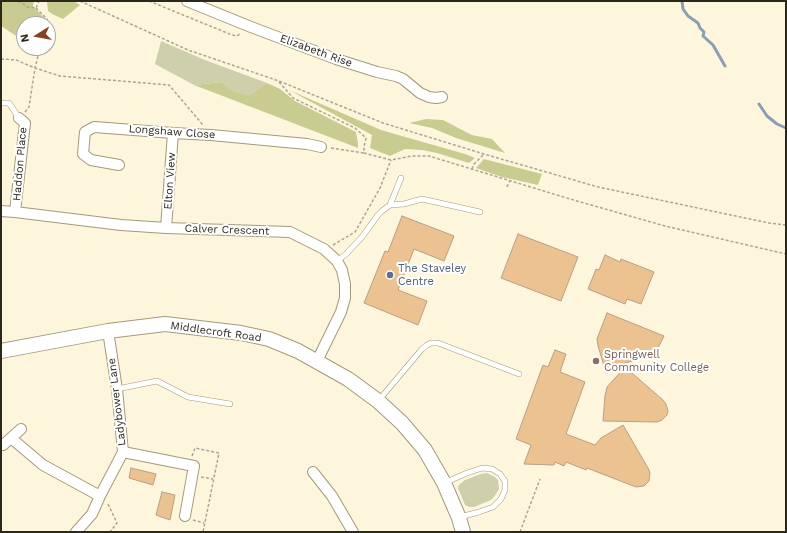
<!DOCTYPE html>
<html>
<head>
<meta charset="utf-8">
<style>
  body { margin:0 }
  #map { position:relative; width:787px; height:533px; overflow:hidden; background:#fef6dc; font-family:"Work Sans",sans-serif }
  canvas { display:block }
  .frame { position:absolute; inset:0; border:2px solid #2a271b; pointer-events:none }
  .north { position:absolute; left:16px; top:16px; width:40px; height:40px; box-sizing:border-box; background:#fff; border:1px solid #aaa9a4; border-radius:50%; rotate:259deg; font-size:11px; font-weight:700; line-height:16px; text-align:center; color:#2a271b }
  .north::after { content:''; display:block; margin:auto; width:14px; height:18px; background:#884021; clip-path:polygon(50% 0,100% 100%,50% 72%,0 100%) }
</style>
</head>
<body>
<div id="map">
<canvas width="787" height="533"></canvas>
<div class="frame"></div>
<div class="north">N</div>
</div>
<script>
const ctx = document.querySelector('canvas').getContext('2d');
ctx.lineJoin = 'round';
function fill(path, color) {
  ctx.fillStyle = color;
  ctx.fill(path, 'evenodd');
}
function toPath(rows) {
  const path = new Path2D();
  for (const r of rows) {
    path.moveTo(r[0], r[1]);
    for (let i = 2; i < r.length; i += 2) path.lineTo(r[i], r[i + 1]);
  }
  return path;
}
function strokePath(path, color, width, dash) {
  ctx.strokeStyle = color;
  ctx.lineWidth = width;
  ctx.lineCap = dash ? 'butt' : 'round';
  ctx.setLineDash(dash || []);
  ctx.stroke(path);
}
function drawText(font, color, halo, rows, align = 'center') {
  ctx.font = font + ' "Work Sans",sans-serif';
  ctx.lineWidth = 4;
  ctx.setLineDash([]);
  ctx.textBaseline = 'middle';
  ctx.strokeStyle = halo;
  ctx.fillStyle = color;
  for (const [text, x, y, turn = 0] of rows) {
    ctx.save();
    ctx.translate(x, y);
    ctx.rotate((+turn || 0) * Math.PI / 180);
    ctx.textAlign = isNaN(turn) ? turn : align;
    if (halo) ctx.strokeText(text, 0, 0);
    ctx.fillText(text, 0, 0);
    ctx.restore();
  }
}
fill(toPath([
  [161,41,205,60,267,83,249,95,231,91,221,82,194,85,155,64],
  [487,473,495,477,498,480,499,489,494,497,491,500,474,507,469,507,465,505,458,488,459,485,465,480,481,474]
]), '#ced0ac');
fill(toPath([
  [1,1,34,1,33,6,45,19,43,24,24,24,24,41,1,26],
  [47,1,73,1,80,5,63,19,52,14,48,11],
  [221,82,232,91,249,95,267,83,280,89,295,101,356,132,358,143,358,148,194,85],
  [289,90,381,130,465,154,475,158,469,163,437,153,422,150,405,149,390,156,370,148,372,135],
  [426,119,443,120,464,131,472,135,492,139,505,153,456,138,432,128,409,123],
  [484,159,542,174,538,185,502,177,476,168]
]), '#c9cc90');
strokePath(toPath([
  [682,1,683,9,688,16,698,23,700,28,704,32,703,36,713,45,725,66],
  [759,104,767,116,777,124,786,128]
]), '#8c9db6', 3);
const building = toPath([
  [402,216,454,236,444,261,414,249,398,290,427,301,418,325,364,303,385,251,388,252,402,216],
  [518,234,578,257,561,301,501,278,518,234],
  [605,255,620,262,621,259,654,272,641,304,627,299,625,304,588,289,596,269,599,270,605,255],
  [607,313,664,336,656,352,649,356,605,369,598,346,597,339,607,313],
  [555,350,566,354,560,372,585,382,566,434,595,445,601,438,623,425,648,468,650,473,649,481,644,486,636,487,587,468,586,470,566,462,564,466,555,462,554,465,524,464,531,445,516,439,543,365,548,367,555,350],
  [625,367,663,400,666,404,668,411,667,415,662,420,657,422,603,421,605,396,607,387,625,367],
  [131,468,156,474,153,485,129,478,131,468],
  [162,492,175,495,170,520,156,515,162,492]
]);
fill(building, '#ecc291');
strokePath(building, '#b59f86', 1);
const lane = toPath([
  [1,103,9,103,19,118],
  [390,205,404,204,422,199,480,212],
  [337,261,346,254,362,237,378,215,382,211,390,205,401,178],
  [117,389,157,381,188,397,230,404],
  [379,400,422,349,427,345,431,343,438,343,519,374],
  [444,483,467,473,482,468,492,469,500,474,505,481,505,490,501,499,493,507,479,512,460,517]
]);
const street = toPath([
  [187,1,251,27,336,59,377,72,396,76,403,79,420,93,429,97,436,98,442,97],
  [119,165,91,160,83,154,85,132,94,127,173,133,211,135,307,144,321,147],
  [1,211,15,212,121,225,166,228,290,232,324,249,337,261,342,270,345,284,345,298,341,312,317,361],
  [15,212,25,123,19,118],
  [166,228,173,133],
  [11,438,43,465,100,496],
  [3,445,21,429],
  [123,452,194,466,185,516],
  [313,472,332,496,353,532],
  [76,532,92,514,100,496,123,452,117,389,108,331]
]);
const secondary = toPath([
  [1,351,108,331,165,324,241,333,269,339,298,351,348,379,378,401,402,423,425,450,444,483,459,518,463,532]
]);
strokePath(lane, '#a39a7c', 6);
strokePath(street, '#a39a7c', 12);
strokePath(secondary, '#a39a7c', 16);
strokePath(toPath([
  [18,1,28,7,36,8,39,1],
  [80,1,188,50,279,81,383,123,484,154,598,187,769,223,786,225],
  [149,1,232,35,237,36,241,33],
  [36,8,47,19,46,24],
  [1,59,16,60,35,68,60,76,169,85,203,125],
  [279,82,293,98,355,128,366,138,364,147,364,153,391,160,412,156,429,156,570,199,665,226,786,254],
  [25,112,29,107,35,68,40,48],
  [331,148,364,153],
  [472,169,474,164,483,155],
  [507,187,510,180],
  [333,245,355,232,380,188,391,160],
  [192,456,195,448,219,453,203,532],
  [201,477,213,479],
  [108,504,117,523,110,532],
  [193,520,204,523],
  [520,532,540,479]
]), '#aba591', 1.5, [3, 2]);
strokePath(lane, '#fff', 5);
strokePath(street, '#fff', 10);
strokePath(secondary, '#fff', 14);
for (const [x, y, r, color] of [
  [390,275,4,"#5c6f8a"],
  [596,361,4,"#8d6e63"]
]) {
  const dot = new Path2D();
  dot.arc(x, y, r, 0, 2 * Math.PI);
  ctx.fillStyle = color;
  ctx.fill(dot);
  strokePath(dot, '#fff', 1.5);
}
drawText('11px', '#2a271b', '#fff', [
  ["Elizabeth Rise",316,51,20],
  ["Longshaw Close",172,132,4],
  ["Haddon Place",20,164,-85],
  ["Elton View",170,181,-86],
  ["Calver Crescent",227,230,2],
  ["Middlecroft Road",216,332,8],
  ["Ladybower Lane",117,402,-97]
]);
drawText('11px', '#4e5e75', '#fff', [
  ["The Staveley",398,269],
  ["Centre",398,282]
], 'left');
drawText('11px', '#785e54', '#fff', [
  ["Springwell",604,355],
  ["Community College",604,368]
], 'left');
</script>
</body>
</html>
